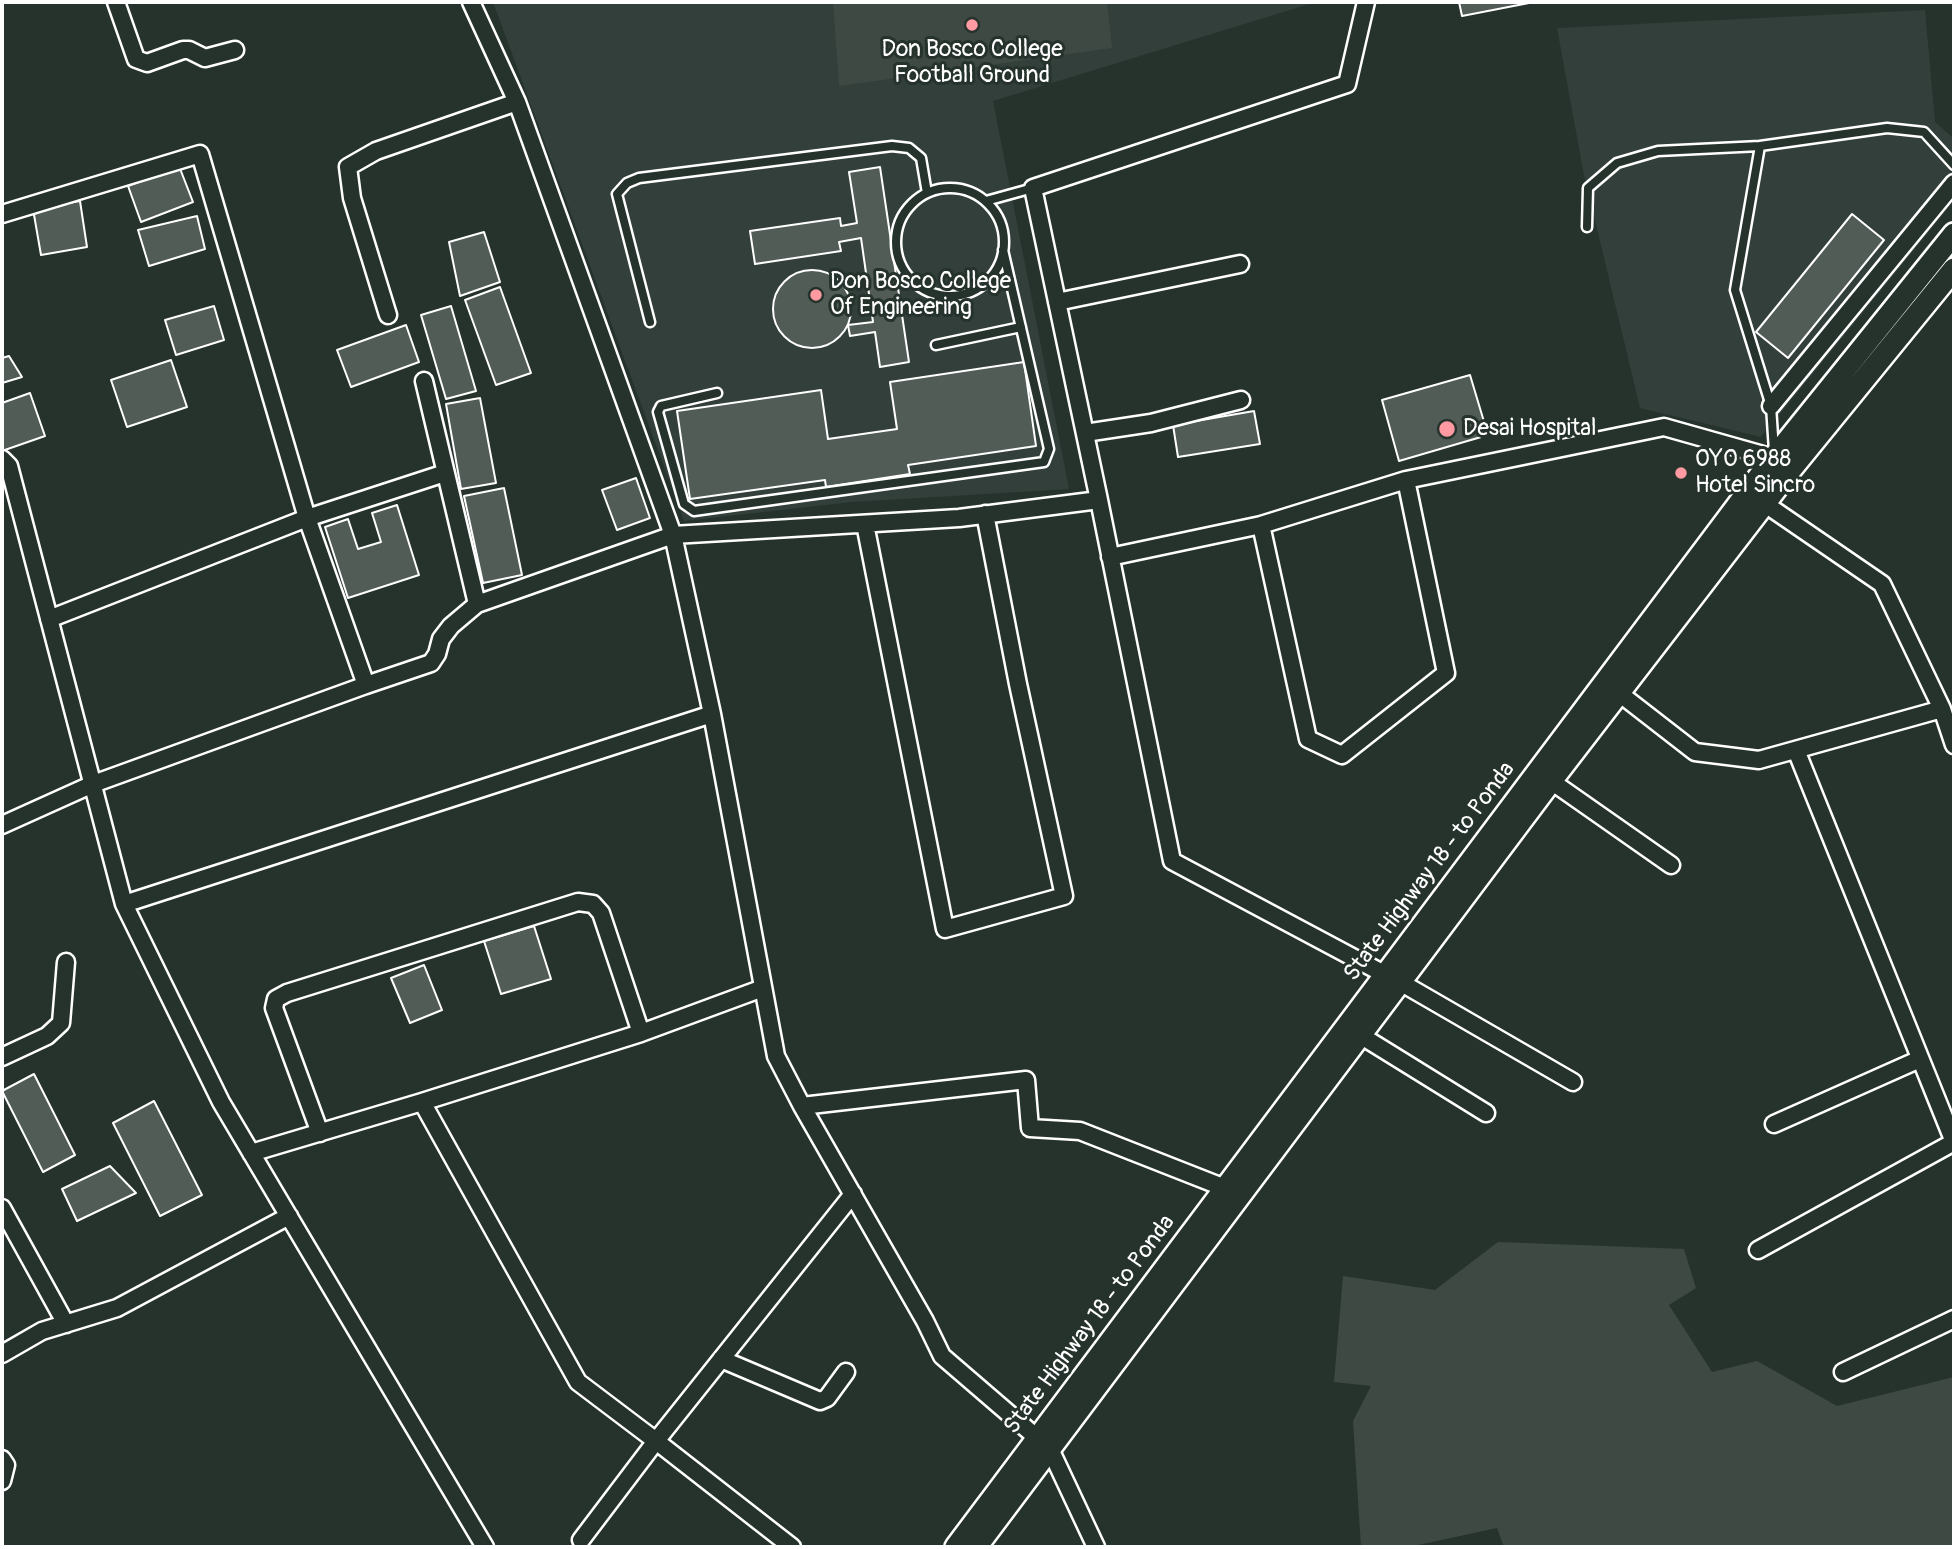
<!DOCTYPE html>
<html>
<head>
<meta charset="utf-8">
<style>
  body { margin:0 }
  #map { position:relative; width:1956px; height:1549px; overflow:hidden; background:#26332d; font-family:Pangolin,sans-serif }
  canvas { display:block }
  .frame { position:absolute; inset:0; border:4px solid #fff; pointer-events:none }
</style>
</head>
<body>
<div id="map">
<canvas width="1956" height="1549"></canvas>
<div class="frame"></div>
</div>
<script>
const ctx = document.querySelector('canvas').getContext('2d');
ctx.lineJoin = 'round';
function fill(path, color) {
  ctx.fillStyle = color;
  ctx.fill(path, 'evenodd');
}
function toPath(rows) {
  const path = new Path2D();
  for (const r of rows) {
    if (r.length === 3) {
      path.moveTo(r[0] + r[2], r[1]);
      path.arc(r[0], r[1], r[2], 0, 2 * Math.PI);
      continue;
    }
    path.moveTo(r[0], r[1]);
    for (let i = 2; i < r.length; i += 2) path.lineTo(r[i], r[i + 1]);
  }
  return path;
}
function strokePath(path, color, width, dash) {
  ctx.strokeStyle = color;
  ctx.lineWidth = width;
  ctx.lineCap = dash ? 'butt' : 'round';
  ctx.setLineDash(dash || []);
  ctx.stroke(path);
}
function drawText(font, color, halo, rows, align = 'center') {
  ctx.font = font + ' Pangolin,sans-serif';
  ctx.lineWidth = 6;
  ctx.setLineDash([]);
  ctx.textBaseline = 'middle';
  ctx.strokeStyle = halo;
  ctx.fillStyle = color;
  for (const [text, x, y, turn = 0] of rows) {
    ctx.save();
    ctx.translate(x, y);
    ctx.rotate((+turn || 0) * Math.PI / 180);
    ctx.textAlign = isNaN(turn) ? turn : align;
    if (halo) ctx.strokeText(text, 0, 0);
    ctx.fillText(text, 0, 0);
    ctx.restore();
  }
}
fill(toPath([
  [493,2,1316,2,993,101,1069,489,852,502,684,521],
  [1925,10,1935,122,1954,139,1954,201,1761,437,1640,408,1583,170,1557,28]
]), '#333f3a');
fill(toPath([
  [833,2,1107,2,1112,48,839,86],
  [1498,1242,1684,1249,1696,1288,1669,1305,1712,1372,1757,1361,1837,1406,1954,1377,1954,1547,1504,1547,1497,1528,1409,1547,1361,1547,1353,1421,1371,1386,1334,1382,1343,1276,1435,1290]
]), '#3e4944');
const building = toPath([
  [1459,2,1529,2,1529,3,1462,16,1459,2],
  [179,166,193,202,141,222,128,186,179,166],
  [880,167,909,362,880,367,875,332,850,336,848,325,873,322,861,238,839,242,841,251,755,264,750,231,840,218,841,226,857,223,849,172,880,167],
  [80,201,87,247,41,255,33,209,80,201],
  [1852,214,1884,240,1788,358,1756,332,1852,214],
  [197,216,205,249,149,266,138,230,197,216],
  [484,232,500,282,460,296,449,242,484,232],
  [812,309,39],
  [500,287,531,373,496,385,465,300,500,287],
  [214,306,224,340,176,355,165,320,214,306],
  [451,306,476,391,446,399,421,315,451,306],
  [406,325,419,362,351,387,337,350,406,325],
  [9,356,22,377,2,383,2,358,9,356],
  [171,360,187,407,127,427,111,380,171,360],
  [1024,362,1036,446,908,465,910,474,826,487,825,480,690,499,677,411,821,390,828,439,897,429,890,382,1024,362],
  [1470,375,1488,435,1399,461,1382,400,1470,375],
  [30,393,45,436,2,451,2,403,30,393],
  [480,398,496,483,461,489,446,404,480,398],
  [1254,411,1260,444,1178,457,1173,425,1254,411],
  [636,478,650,518,617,530,602,490,636,478],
  [504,488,522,575,483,583,464,496,504,488],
  [397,505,419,575,348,598,325,527,348,519,358,549,381,542,372,513,397,505],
  [534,926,551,979,501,994,484,941,534,926],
  [424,965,442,1010,410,1023,391,978,424,965],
  [34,1074,75,1155,43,1172,2,1091,34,1074],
  [154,1101,202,1195,160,1216,113,1123,154,1101],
  [110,1166,136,1193,77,1221,62,1189,110,1166]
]);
fill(building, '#515c57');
strokePath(building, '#fff', 2);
const service = toPath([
  [950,242,54],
  [986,201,1033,188],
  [1587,227,1588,188,1617,163,1658,151,1760,146],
  [650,322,617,194,627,183,639,178,892,146,909,148,921,158,927,193],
  [936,345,1021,327],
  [717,393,661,406,658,412,684,504,694,511,1044,462,1049,449,1003,250],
  [1774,451,1771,406,1735,290,1760,146,1887,128,1924,132,1954,165]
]);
const minor = toPath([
  [116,2,136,59,147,63,183,50,189,50,205,58,235,50],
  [471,2,517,102,673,535,959,518,1099,500,1033,188,1347,84,1366,2],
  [2,214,200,154,307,518,366,685,93,784,2,825],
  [1057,302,1240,264],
  [388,315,352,198,348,167,376,151,517,102],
  [424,381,477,604,673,535,712,714],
  [1771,406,1954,183],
  [1085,433,1151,423,1241,400],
  [2,459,9,466,124,904,712,714,776,1056,802,1106,1026,1080,1030,1128,1080,1131,1225,1188],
  [1755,497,1882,584,1942,709],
  [1099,500,1172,861,1386,975],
  [865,524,945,929,1064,896,1018,684,985,514],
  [1261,525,1406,480],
  [1110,557,1261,525,1308,739,1342,755,1446,673,1406,480,1664,427,1774,458,1780,462],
  [49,619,307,518,445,473],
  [366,685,431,663,437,654,441,639,451,626,477,604],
  [1619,693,1695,752,1759,760,1942,709,1954,745],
  [1796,750,1954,1142],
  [1551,781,1671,865],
  [124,904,221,1102,485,1547],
  [1400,982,1573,1082],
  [1360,1035,1486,1113],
  [2,1057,47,1036,61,1023,66,962],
  [422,1102,641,1033,763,988],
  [802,1106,925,1321,942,1356,1050,1449,1096,1547],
  [1774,1124,1920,1059],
  [320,1133,274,1008,276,999,287,993,578,902,593,904,601,913,641,1033],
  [251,1153,422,1102,578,1382,656,1441,581,1540],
  [2,1208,66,1324],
  [1758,1250,1954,1142],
  [2,1354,42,1331,117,1308,289,1216],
  [721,1359,820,1401,827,1398,846,1372],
  [1843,1372,1954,1319],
  [2,1459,6,1465,2,1481],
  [792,1547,656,1441,853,1194]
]);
const secondary = toPath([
  [956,1547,1768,465,1954,234],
  [976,1547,1551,781,1791,469,1954,269]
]);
strokePath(service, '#fff', 13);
strokePath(minor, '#fff', 21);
strokePath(secondary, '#fff', 26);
strokePath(service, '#26332d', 8);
strokePath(minor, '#26332d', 16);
strokePath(secondary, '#26332d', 21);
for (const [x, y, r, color] of [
  [972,25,7,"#ff9aa2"],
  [816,295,7,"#ff9aa2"],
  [1447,429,9,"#ff9aa2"],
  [1681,473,7,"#ff9aa2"]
]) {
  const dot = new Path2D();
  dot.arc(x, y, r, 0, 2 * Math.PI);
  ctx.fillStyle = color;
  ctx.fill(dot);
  strokePath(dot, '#26332d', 2.5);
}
drawText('23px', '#fff', '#26332d', [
  ["Don Bosco College",972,50,"center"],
  ["Football Ground",972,76,"center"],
  ["Don Bosco College",830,282],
  ["Of Engineering",830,308],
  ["Desai Hospital",1463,429],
  ["OYO 6988",1695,460],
  ["Hotel Sincro",1695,486]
], 'left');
drawText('23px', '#fff', '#26332d', [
  ["State Highway 18 - to Ponda",1430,872,-53],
  ["State Highway 18 - to Ponda",1090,1325,-53]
]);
</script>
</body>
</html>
